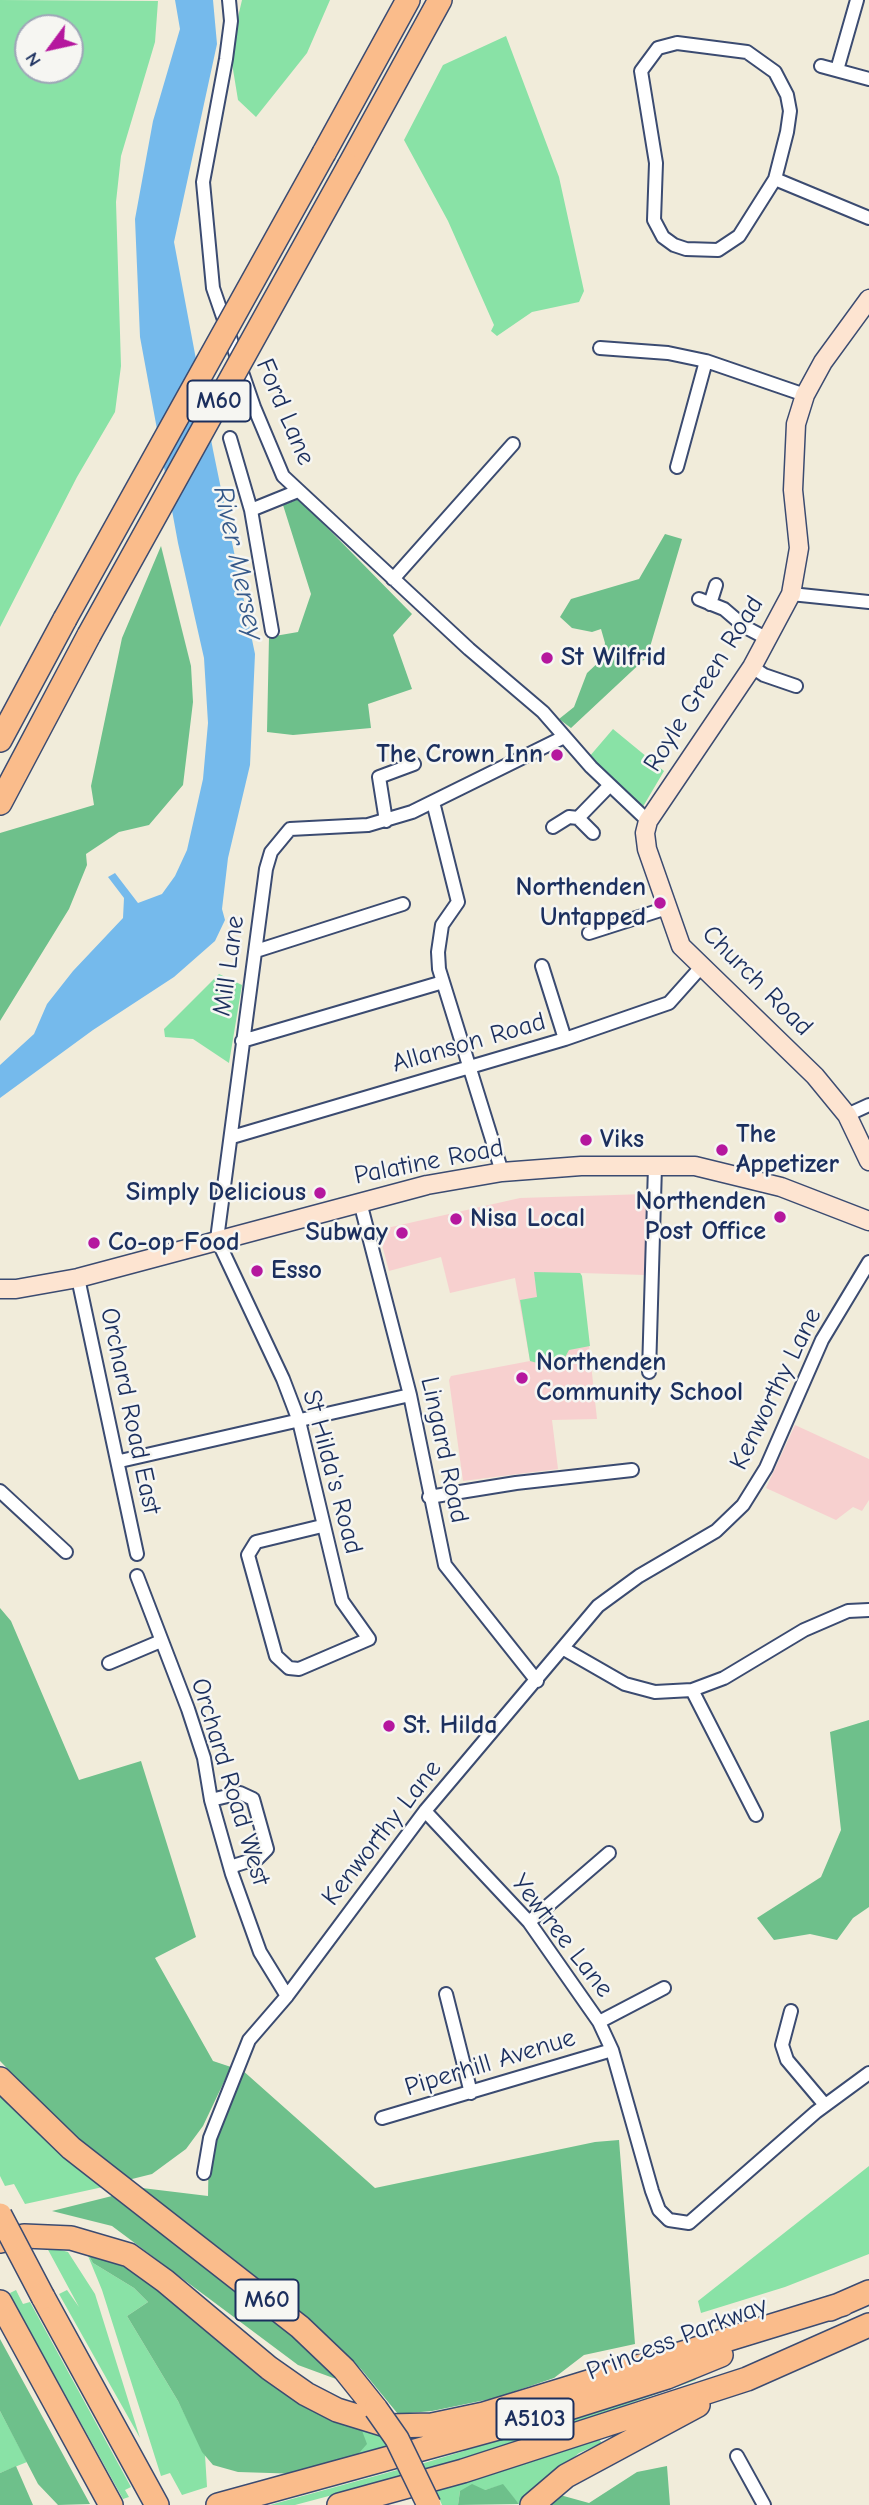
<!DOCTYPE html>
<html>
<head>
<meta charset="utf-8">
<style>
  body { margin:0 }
  #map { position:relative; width:869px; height:2505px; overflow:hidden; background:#f1ecda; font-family:"Comic Neue",sans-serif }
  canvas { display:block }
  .north { position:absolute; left:14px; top:14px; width:70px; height:70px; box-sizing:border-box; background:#f6f6f2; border:2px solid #9ea6b7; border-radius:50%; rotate:237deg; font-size:19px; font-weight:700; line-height:28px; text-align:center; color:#1b2f5e }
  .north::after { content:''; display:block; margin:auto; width:24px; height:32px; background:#b5179e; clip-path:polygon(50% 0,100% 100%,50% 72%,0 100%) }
</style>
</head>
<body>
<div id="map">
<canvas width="869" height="2505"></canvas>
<div class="north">N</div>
</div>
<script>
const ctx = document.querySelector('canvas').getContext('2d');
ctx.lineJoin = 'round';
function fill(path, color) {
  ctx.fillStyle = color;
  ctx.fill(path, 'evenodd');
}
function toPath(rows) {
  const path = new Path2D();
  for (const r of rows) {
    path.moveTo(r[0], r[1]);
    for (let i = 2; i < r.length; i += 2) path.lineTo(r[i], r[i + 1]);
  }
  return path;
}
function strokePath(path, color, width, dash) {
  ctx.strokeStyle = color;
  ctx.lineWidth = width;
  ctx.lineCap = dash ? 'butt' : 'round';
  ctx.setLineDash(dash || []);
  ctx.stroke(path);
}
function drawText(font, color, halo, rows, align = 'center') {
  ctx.font = font + ' "Comic Neue",sans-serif';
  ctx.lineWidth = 5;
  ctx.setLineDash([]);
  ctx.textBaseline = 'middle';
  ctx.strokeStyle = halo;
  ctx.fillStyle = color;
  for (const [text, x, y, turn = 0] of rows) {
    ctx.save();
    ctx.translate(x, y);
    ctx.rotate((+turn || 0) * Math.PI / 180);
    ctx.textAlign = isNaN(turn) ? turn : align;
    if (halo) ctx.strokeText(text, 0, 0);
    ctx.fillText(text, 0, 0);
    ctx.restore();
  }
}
fill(toPath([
  [646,1194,645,1275,581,1273,597,1419,552,1420,558,1469,463,1481,449,1380,451,1376,530,1361,515,1278,450,1293,441,1257,389,1271,378,1230,520,1198],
  [795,1425,869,1459,869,1500,862,1511,853,1507,836,1520,766,1488]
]), '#f7d0cf');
fill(toPath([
  [0,0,158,1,155,42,121,156,116,202,121,366,115,412,77,477,0,627],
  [28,28,70,28,70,70,28,70],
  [242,0,330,0,307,53,256,117,238,100,230,51],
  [506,36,559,177,584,291,579,302,532,312,497,336,491,331,494,325,448,221,404,140,443,65],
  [613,729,664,771,641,810,589,757],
  [219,974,242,985,229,1063,193,1039,165,1037,164,1029],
  [534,1272,580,1273,582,1276,590,1346,569,1350,563,1361,541,1364,530,1361,520,1300,537,1297],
  [0,2094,54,2148,103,2187,25,2204,14,2184,5,2186,0,2176],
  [869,2166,869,2254,785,2287,701,2313,698,2301],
  [46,2246,68,2252,95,2294,140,2438,59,2294,67,2290,79,2307],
  [86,2251,93,2263,134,2288,148,2302,127,2316,178,2401,205,2455,207,2487,182,2495,170,2473,161,2476,102,2290],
  [16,2290,23,2304,30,2302,131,2487,125,2490,129,2497,123,2499,14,2302,10,2293],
  [693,2375,696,2380,564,2427,425,2471,421,2464,464,2451,462,2447],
  [0,2411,27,2462,0,2473],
  [361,2428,378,2430,391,2452,352,2461],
  [598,2438,602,2443,579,2453,519,2504,502,2485,485,2490,460,2491,458,2505,442,2505,436,2491],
  [401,2469,404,2476,295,2505,270,2505]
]), '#89e2a6');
fill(toPath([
  [299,499,412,614,393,635,412,689,368,704,371,728,293,735,267,732,269,637,298,632,311,594,283,505],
  [665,534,682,539,647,657,571,728,559,719,574,707,587,673,602,659,605,643,601,629,592,632,572,628,560,617,571,599,639,579],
  [161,546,191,666,193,702,183,785,149,825,119,832,86,854,87,865,69,909,0,1021,0,833,94,805,91,786,122,638],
  [0,1608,11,1621,79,1780,141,1761,196,1937,155,1958,213,2061,231,2067,203,2126,186,2149,152,2174,128,2180,63,2126,0,2061],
  [869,1720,869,1907,853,1918,837,1940,810,1934,774,1940,757,1918,821,1877,841,1830,830,1732],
  [241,2069,375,2188,595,2142,619,2140,635,2344,584,2355,554,2378,495,2398,432,2411,398,2414,361,2369,277,2293,142,2188,208,2196,209,2145],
  [112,2196,310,2349,336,2379,298,2365,112,2226,52,2211],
  [86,2251,129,2269,155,2285,361,2428,367,2444,352,2461,302,2474,238,2472,213,2465,202,2452,178,2401,127,2316,148,2302,134,2288,93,2263],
  [0,2339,90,2504,58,2505,38,2484,0,2411],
  [16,2466,33,2505,0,2505,0,2473],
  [667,2466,670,2505,549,2505,560,2495,589,2503,637,2472],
  [472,2484,485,2490,503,2484,519,2504,458,2505,460,2491]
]), '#6ec08b');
fill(toPath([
  [175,0,213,0,217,44,174,242,213,450,255,654,250,765,228,858,222,909,225,920,215,941,174,977,93,1030,0,1098,0,1065,34,1034,47,1004,73,971,123,918,124,898,108,877,115,873,138,903,162,894,175,876,187,850,203,779,208,723,204,658,178,543,140,337,135,219,153,121,180,29]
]), '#75baec');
const street = toPath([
  [229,0,231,21,226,59,203,182,213,288,254,407,283,476,469,649,543,712,591,767,648,821],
  [677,43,747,52,775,72,787,95,790,111,787,132,775,179,739,236,718,250,686,249,674,245,663,237,654,220,656,163,641,71,658,48,677,43],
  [821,66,869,79],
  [837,70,857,0],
  [775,179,869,218],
  [600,348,668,353,706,361,805,395],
  [230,438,251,510,272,631],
  [677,467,706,361],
  [251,510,298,491],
  [393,579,513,444],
  [791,594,869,602],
  [699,599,724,609,745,627,768,639],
  [710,604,716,585],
  [752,667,764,675,796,686],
  [433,802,458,902,442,925,438,952,439,969,502,1172],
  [578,818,610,785],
  [386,821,379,777,414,764],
  [553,827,569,817,578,818,593,833],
  [589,933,667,908],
  [256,951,403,904],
  [542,966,565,1039],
  [242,1041,443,982],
  [847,1115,869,1105],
  [232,1137,565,1039,669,1003,702,966],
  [360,1202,410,1395,445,1565,537,1681],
  [78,1278,137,1554],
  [649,1372,655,1166],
  [120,1461,410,1395],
  [0,1491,66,1552],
  [429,1497,516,1483,632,1470],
  [322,1526,256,1542,248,1555,276,1656,289,1668,299,1669,369,1639,342,1601,299,1421,283,1379,217,1239,266,869,271,852,290,829,368,825,412,812,564,737],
  [137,1576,188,1709,204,1758,211,1800,232,1874,260,1952,287,1996],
  [564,1649,625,1684,655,1692,692,1690,724,1678,804,1630,848,1611,869,1610],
  [109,1663,161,1641],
  [692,1690,756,1815],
  [211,1800,240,1793,253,1799,267,1849,258,1858,230,1867],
  [425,1811,529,1922,599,2022,612,2050,652,2191,659,2210,669,2220,689,2223,816,2112,869,2073],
  [529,1922,609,1853],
  [446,1994,471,2093],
  [791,2011,782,2045,787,2060,825,2105],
  [599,2022,664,1988],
  [382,2118,612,2050],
  [204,2173,210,2138,249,2040,287,1996,425,1811,598,1606,639,1576,716,1531,743,1505,766,1468,822,1340,869,1262],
  [737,2456,764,2505]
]);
const secondary = toPath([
  [869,299,823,362,805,395,796,424,793,490,799,548,791,594,752,667,648,821,645,833,647,849,681,946,815,1076,847,1115,869,1161],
  [0,1289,16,1289,78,1278,427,1185,502,1172,581,1166,695,1166,781,1187,869,1221]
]);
const highway = toPath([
  [324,153,408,0],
  [349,166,440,0],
  [0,740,65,619],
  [0,803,89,635],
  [0,2079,71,2148,300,2327,344,2369,376,2409],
  [0,2241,24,2236,71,2238,129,2255,165,2281,269,2368,306,2394,337,2410,389,2426,432,2425,484,2414,843,2304],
  [43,2297,157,2505],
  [0,2302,111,2505],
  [830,2309,869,2292],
  [218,2505,553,2413,667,2377,721,2355],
  [339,2505,463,2471,747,2379,869,2325],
  [532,2505,566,2476,698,2405]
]);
strokePath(street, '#3b4b71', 16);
strokePath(secondary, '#3b4b71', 21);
strokePath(highway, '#3b4b71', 26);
strokePath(street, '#fff', 12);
strokePath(secondary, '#fde4d1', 18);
strokePath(highway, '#fabc8b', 23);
const highwayBridge = toPath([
  [65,619,324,153],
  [89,635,349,166],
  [0,2215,43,2297],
  [376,2409,397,2439,429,2505]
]);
strokePath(highwayBridge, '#3b4b71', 26, []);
strokePath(highwayBridge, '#fabc8b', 23);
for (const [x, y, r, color] of [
  [547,658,7,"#b5179e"],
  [557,755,7,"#b5179e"],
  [660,903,7,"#b5179e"],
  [586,1140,7,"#b5179e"],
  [722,1150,7,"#b5179e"],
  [320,1193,7,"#b5179e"],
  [780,1217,7,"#b5179e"],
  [456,1219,7,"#b5179e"],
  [402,1233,7,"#b5179e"],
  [94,1243,7,"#b5179e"],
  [257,1271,7,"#b5179e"],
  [522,1378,7,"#b5179e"],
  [389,1726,7,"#b5179e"]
]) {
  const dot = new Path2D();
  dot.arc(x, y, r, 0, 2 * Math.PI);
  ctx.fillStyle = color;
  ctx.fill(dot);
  strokePath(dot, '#f6f6f2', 2.5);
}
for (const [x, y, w] of [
  [219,401,63],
  [267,2300,63],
  [535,2419,77]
]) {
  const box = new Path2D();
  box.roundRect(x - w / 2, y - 20.5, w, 41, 5);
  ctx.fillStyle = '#f6f6f2';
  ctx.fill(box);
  strokePath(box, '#1b2f5e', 2);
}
drawText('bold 24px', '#1b2f5e', null, [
  ["M60",219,401],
  ["M60",267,2300],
  ["A5103",535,2419]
]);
drawText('26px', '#1b2f5e', '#f6f6f2', [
  ["Ford Lane",285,412,67],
  ["Royle Green Road",704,684,-58],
  ["Mill Lane",229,966,-82],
  ["Church Road",757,981,45],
  ["Allanson Road",469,1043,-16],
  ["Palatine Road",429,1162,-11],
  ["Kenworthy Lane",776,1389,-64],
  ["Orchard Road East",130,1411,78],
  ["Lingard Road",444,1450,78],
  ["St Hilda's Road",332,1472,75],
  ["Orchard Road West",230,1782,73],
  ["Kenworthy Lane",382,1833,-52],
  ["Yewtree Lane",562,1936,52],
  ["Piperhill Avenue",490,2063,-17],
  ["Princess Parkway",677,2339,-21]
]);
drawText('bold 26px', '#1b2f5e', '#f6f6f2', [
  ["St Wilfrid",561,658],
  ["The Crown Inn",543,755,"right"],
  ["Northenden",646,888,"right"],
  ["Untapped",646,918,"right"],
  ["The",736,1135],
  ["Appetizer",736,1165],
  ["Viks",600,1140],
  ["Simply Delicious",306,1193,"right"],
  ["Northenden",766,1202,"right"],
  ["Post Office",766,1232,"right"],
  ["Nisa Local",470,1219],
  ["Subway",388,1233,"right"],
  ["Co-op Food",108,1243],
  ["Esso",271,1271],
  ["Northenden",536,1363],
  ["Community School",536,1393],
  ["St. Hilda",403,1726]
], 'left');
drawText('italic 28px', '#365989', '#f6f6f2', [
  ["River Mersey",238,563,78]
]);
</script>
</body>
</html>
